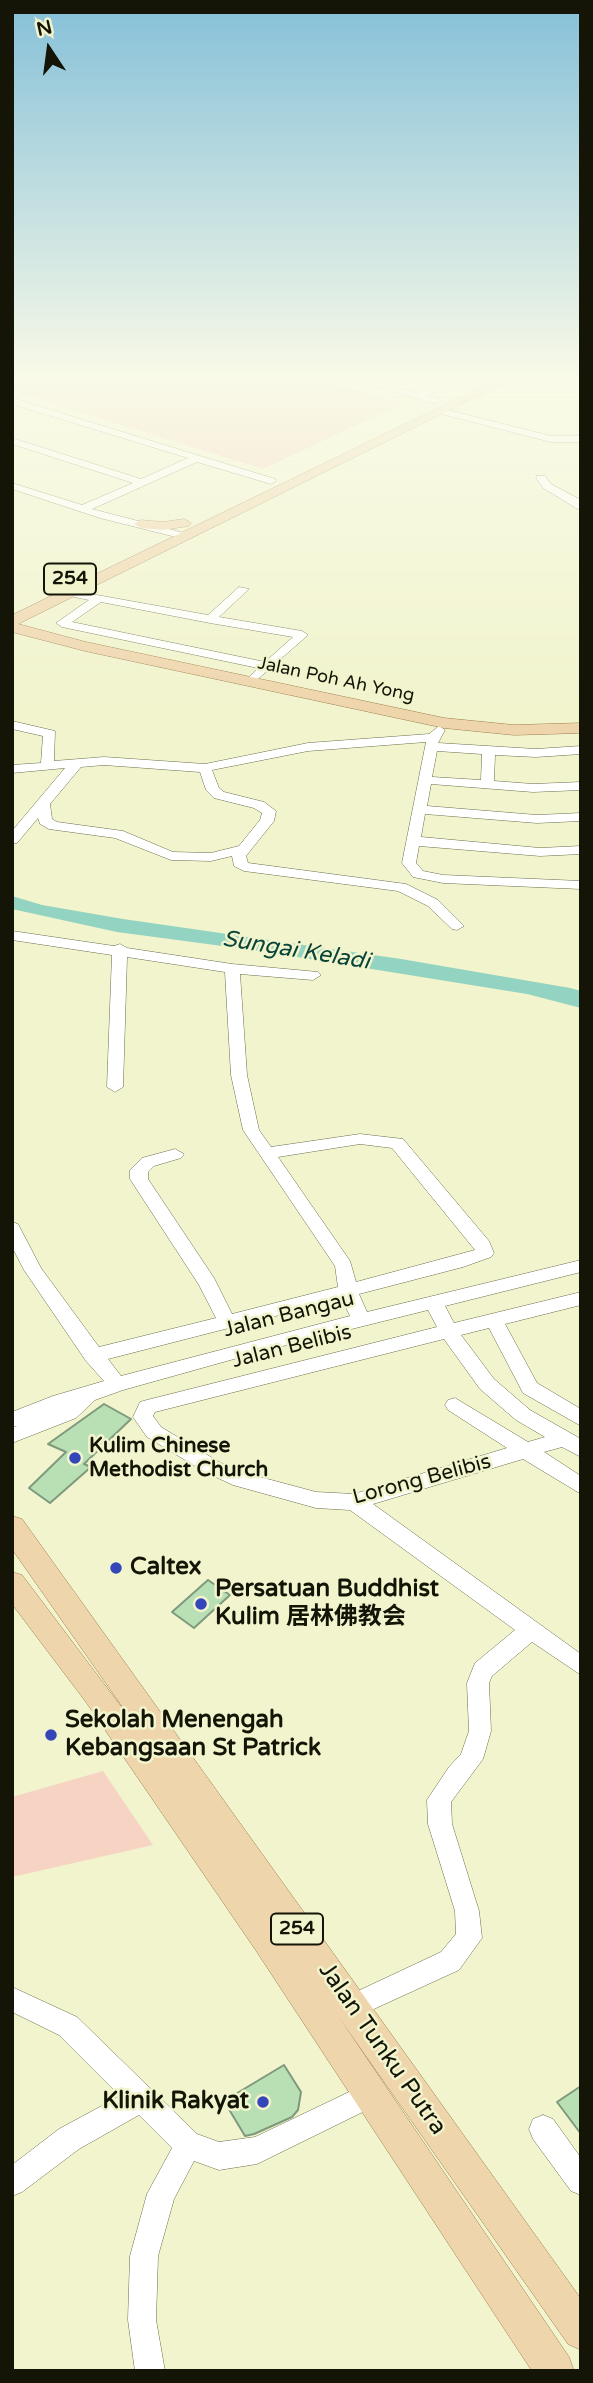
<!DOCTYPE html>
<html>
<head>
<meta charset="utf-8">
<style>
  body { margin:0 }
  #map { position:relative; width:593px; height:2383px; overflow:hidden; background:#f1f4cd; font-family:"Varela Round",sans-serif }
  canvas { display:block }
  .frame { position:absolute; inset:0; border:14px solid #141407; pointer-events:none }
  .north { position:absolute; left:14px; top:14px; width:70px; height:70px; -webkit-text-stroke:5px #f1f4cd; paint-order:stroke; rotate:347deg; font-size:19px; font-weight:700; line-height:28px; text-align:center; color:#141407 }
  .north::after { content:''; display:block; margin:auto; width:24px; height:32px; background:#141407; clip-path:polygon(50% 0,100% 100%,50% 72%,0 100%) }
</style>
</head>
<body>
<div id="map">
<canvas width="593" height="2383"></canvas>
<div class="frame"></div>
<div class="north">N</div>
</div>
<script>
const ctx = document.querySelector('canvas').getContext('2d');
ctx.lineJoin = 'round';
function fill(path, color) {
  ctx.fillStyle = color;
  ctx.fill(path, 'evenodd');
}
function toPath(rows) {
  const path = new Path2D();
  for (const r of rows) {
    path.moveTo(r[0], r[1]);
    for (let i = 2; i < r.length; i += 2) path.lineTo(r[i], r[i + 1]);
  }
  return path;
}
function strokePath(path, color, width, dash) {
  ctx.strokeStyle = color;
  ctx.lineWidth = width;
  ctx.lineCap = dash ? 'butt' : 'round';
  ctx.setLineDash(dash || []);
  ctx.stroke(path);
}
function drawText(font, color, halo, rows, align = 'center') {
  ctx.font = font + ' "Varela Round","Noto Sans SC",sans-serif';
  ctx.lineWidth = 5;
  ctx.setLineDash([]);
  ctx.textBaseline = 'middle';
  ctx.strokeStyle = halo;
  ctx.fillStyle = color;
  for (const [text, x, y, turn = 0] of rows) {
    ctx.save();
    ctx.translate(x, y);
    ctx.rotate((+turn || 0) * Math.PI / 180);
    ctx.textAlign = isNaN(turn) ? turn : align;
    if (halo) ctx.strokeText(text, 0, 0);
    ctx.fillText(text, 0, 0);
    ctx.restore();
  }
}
fill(toPath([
  [33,377,313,377,401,404,263,469,12,391,12,384],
  [103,1771,153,1845,12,1877,12,1797]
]), '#f7d3c3');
fill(toPath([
  [12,896,42,905,123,919,401,959,570,988,581,991,581,1008,527,994,260,951,117,932,12,909]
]), '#92d3c1');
const building = toPath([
  [104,1404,131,1419,84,1464,91,1467,50,1503,29,1488,66,1452,48,1444,104,1404],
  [208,1580,230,1595,194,1628,172,1612,208,1580],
  [284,2065,301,2092,298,2110,292,2117,254,2134,245,2136,224,2101,284,2065],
  [581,2086,581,2134,557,2102,581,2086]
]);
fill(building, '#b9e0b5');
strokePath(building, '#7f997d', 2);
const minor = toPath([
  [12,377,26,377,12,383,12,377],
  [344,377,358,377,417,393,454,377,466,377,427,396,439,399,441,401,436,404,344,377],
  [12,398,275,479,276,481,271,484,197,462,92,509,188,534,188,538,184,539,100,518,12,489,12,483,82,505,133,483,12,444,12,438,141,479,188,458,12,404,12,398],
  [440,408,551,436,581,436,581,442,551,442,437,413,435,411,440,408],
  [537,476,545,476,551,484,581,500,581,511,543,488,536,478,537,476],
  [239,587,249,589,219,617,302,631,308,635,251,685,245,681,258,668,62,627,56,623,89,600,65,595,63,593,69,590,208,615,239,587],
  [101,602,210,623,293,637,265,662,72,622,101,602],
  [12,721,55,731,54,761,104,757,205,764,308,743,429,734,439,726,445,730,438,743,536,749,581,746,581,754,536,757,495,755,494,781,533,784,581,782,581,790,533,792,431,784,427,806,537,815,581,813,581,821,537,823,425,814,421,837,540,848,581,846,581,854,540,856,419,846,416,863,423,871,443,875,581,881,581,889,443,883,413,877,402,863,426,742,308,751,212,770,219,788,224,792,264,802,276,811,274,821,246,856,248,863,406,884,438,900,464,926,457,930,452,929,428,906,398,891,244,871,234,866,232,856,211,861,171,860,115,838,49,829,40,824,38,818,17,843,12,844,12,831,65,768,12,773,12,765,41,763,43,736,12,729,12,721],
  [437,751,482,754,481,780,432,777,437,751],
  [104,765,200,772,206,790,214,798,254,808,262,813,260,820,239,846,211,853,173,852,123,831,57,822,52,819,50,804,81,767,104,765],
  [12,931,114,946,120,944,127,948,232,964,318,972,321,975,313,980,240,974,247,1075,259,1130,271,1147,360,1134,403,1139,489,1241,494,1253,491,1257,463,1267,359,1294,367,1312,581,1260,581,1272,445,1306,454,1323,581,1292,581,1305,505,1324,537,1383,581,1409,581,1426,523,1393,489,1328,461,1335,494,1379,530,1410,581,1439,581,1457,562,1447,544,1452,581,1476,581,1494,523,1459,373,1504,581,1654,581,1675,532,1642,492,1676,489,1683,491,1731,483,1759,451,1802,452,1824,479,1911,482,1938,459,1970,352,2019,343,2016,339,2007,343,1998,441,1952,456,1934,455,1911,428,1824,427,1800,449,1767,461,1754,469,1731,467,1683,475,1663,515,1630,350,1510,316,1508,233,1485,205,1472,147,1437,133,1417,140,1402,147,1400,437,1327,428,1310,259,1352,123,1390,95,1400,76,1418,12,1443,12,1428,17,1426,12,1427,12,1412,53,1396,104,1381,86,1361,24,1270,12,1247,12,1222,18,1224,41,1268,99,1347,216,1318,199,1285,130,1179,130,1170,142,1158,175,1149,184,1154,181,1158,154,1166,148,1172,148,1179,214,1278,232,1314,338,1287,335,1266,243,1130,231,1075,225,972,127,957,123,1087,115,1092,107,1087,112,955,12,940,12,931],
  [360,1144,392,1148,475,1250,356,1282,350,1261,278,1157,360,1144],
  [342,1299,350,1316,121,1376,108,1359,342,1299],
  [444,1339,480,1389,516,1420,545,1437,528,1442,455,1398,448,1400,445,1405,448,1410,507,1448,354,1494,316,1492,245,1473,219,1462,161,1427,153,1416,155,1412,444,1339],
  [12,1987,77,2017,197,2134,219,2142,255,2137,370,2082,379,2086,383,2095,379,2104,257,2164,219,2170,194,2161,174,2199,158,2256,156,2320,165,2371,135,2371,128,2320,130,2256,147,2194,172,2148,139,2115,79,2149,22,2192,12,2196,12,2165,59,2129,120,2096,59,2035,12,2012,12,1987],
  [543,2115,553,2119,581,2158,581,2195,571,2191,533,2139,529,2129,533,2119,543,2115]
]);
const major = toPath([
  [502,377,516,377,18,624,86,642,444,718,514,725,581,723,581,733,514,735,444,728,85,651,12,632,12,615,502,377],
  [184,519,191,523,189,526,163,530,141,528,134,524,141,520,163,522,184,519],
  [12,1516,22,1519,581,2299,581,2350,568,2344,338,2016,569,2357,574,2371,532,2371,257,1952,86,1702,12,1604,12,1572,22,1575,138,1729,12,1549,12,1516]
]);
strokePath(minor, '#6c6e4c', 1);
strokePath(major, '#9b7f4e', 1);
fill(minor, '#fff');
fill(major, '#efd5ac');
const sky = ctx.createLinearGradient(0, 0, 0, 710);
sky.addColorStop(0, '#85c0d8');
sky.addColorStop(0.53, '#f9fae8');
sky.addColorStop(1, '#f9fae800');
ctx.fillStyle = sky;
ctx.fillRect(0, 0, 593, 710);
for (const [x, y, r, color] of [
  [75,1458,7,"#3546b8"],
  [116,1568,7,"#3546b8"],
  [201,1604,7,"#3546b8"],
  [51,1735,7,"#3546b8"],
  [263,2102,7,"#3546b8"]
]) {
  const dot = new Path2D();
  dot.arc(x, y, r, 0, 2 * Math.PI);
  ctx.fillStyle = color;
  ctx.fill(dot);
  strokePath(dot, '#f1f4cd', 2.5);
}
drawText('18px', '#141407', '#f1f4cd', [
  ["Jalan Poh Ah Yong",336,680,12]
]);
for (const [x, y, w] of [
  [70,579,52],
  [297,1929,52]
]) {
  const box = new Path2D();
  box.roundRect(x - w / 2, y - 15.5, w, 31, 5);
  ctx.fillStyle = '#f1f4cd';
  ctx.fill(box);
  strokePath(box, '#141407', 2);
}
drawText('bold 19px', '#141407', null, [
  ["254",70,579],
  ["254",297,1929]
]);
drawText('21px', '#141407', '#f1f4cd', [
  ["Jalan Bangau",289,1315,-14],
  ["Jalan Belibis",292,1347,-14],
  ["Lorong Belibis",422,1480,-15]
]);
drawText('bold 21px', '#141407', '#f1f4cd', [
  ["Kulim Chinese",89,1446],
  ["Methodist Church",89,1470]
], 'left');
drawText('italic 23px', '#094438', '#f1f4cd', [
  ["Sungai Keladi",296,951,9]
]);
drawText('bold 24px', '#141407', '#f1f4cd', [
  ["Caltex",130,1568],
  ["Persatuan Buddhist",215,1590],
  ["Kulim 居林佛教会",215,1618],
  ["Sekolah Menengah",65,1721],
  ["Kebangsaan St Patrick",65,1749],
  ["Klinik Rakyat",249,2102,"right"]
], 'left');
drawText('24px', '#141407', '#f1f4cd', [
  ["Jalan Tunku Putra",382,2049,55]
]);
</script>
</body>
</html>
